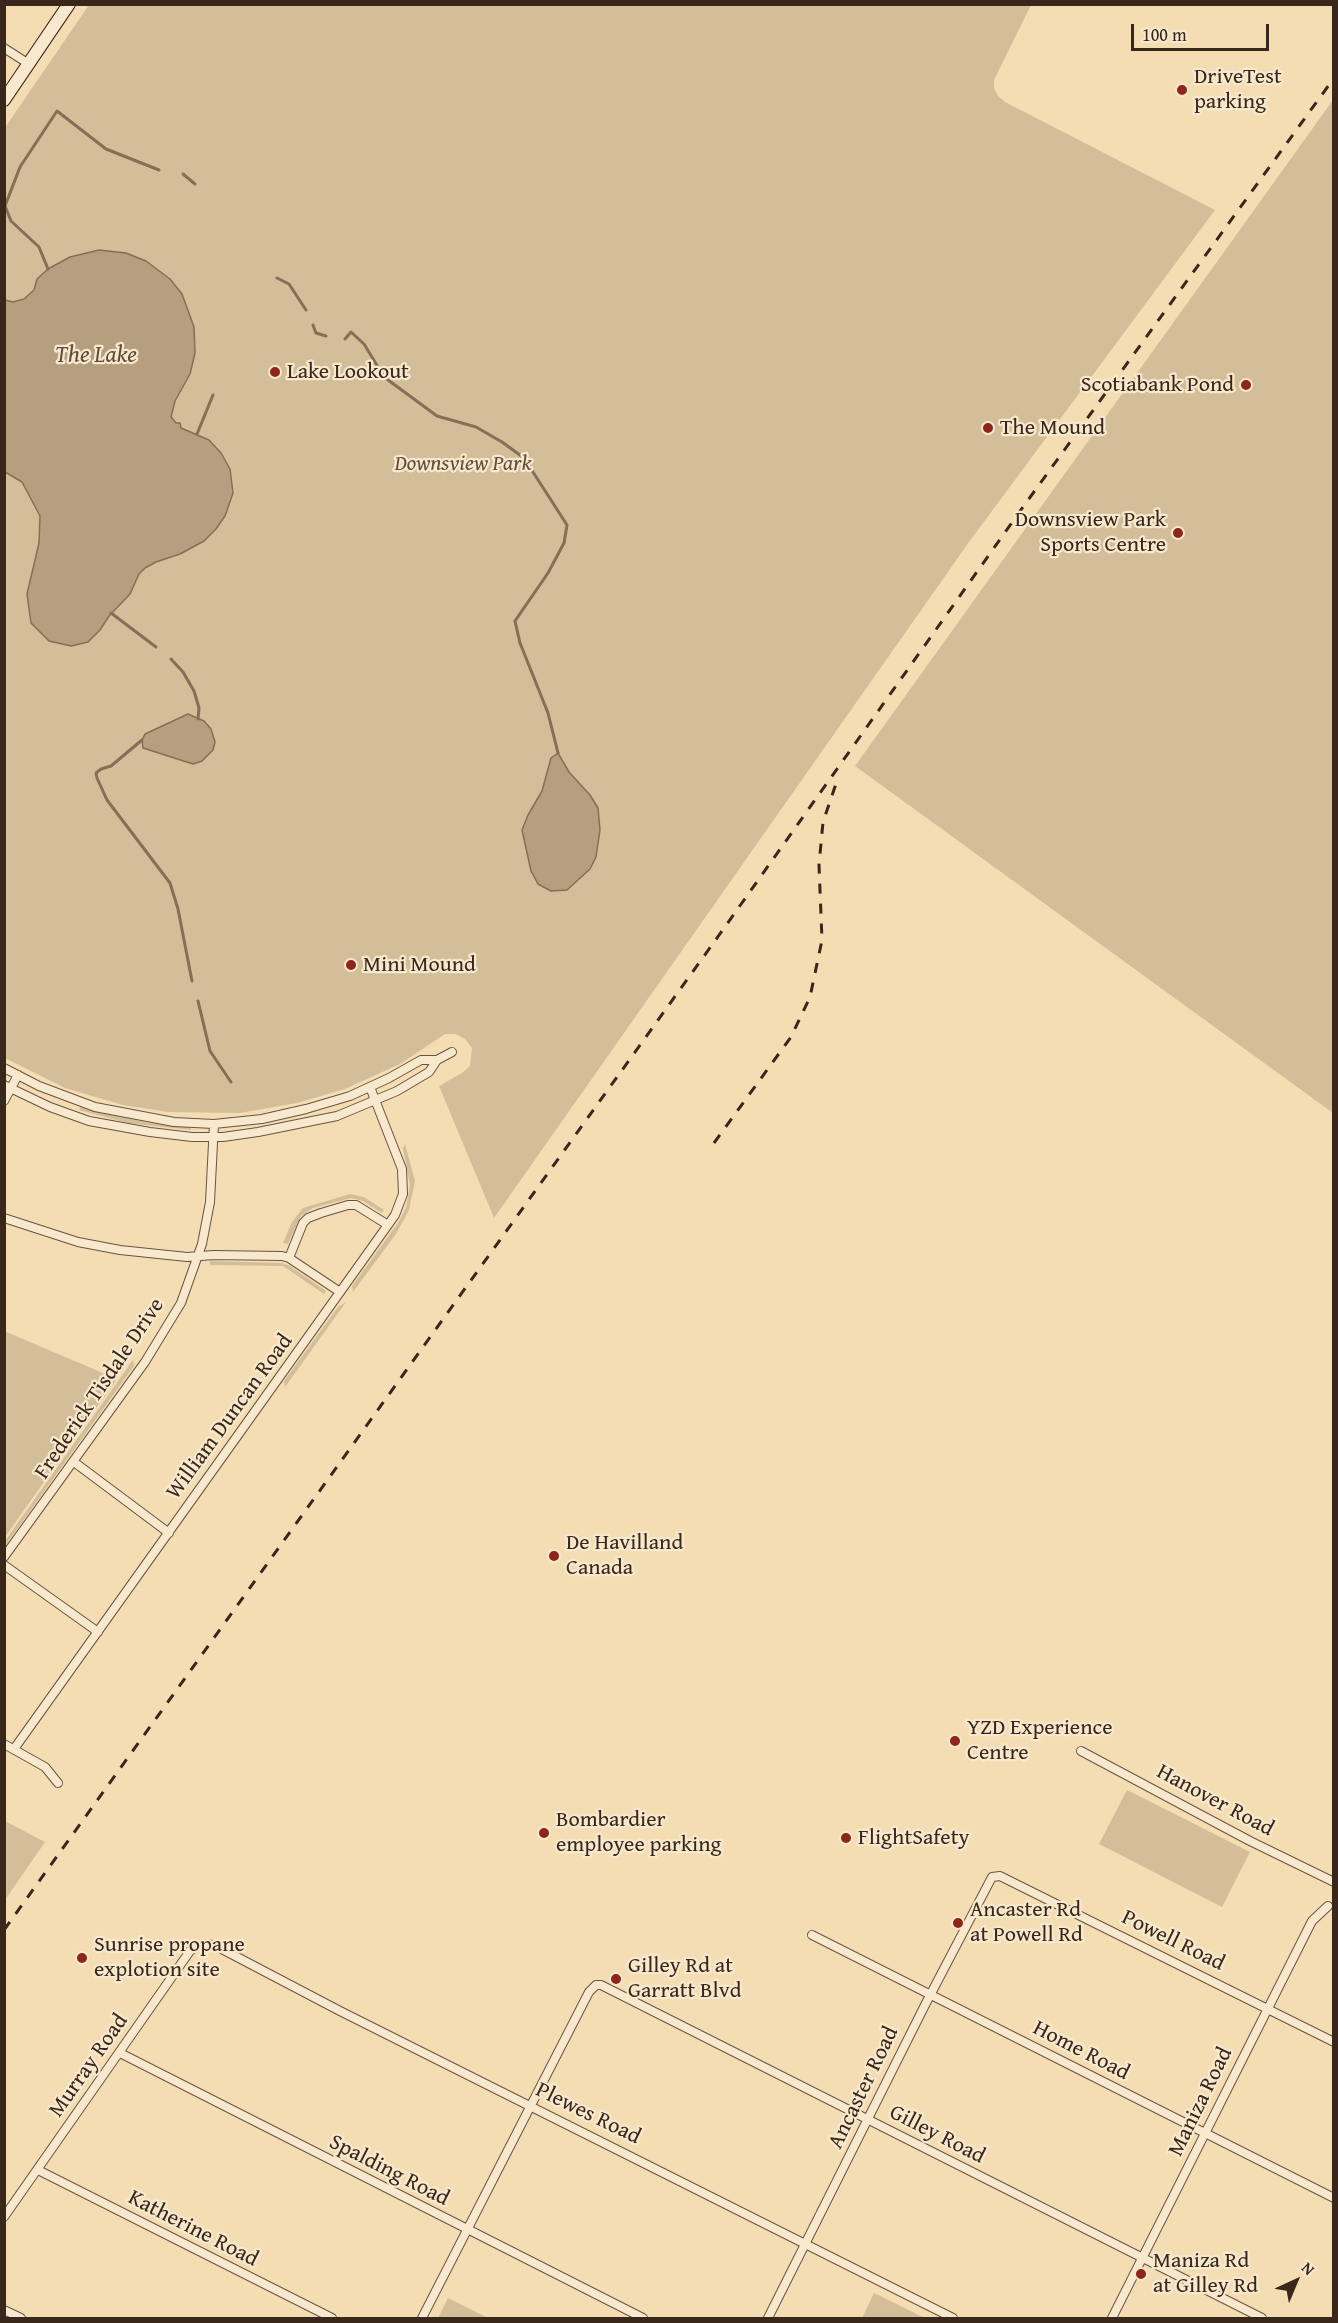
<!DOCTYPE html>
<html>
<head>
<meta charset="utf-8">
<style>
  body { margin:0 }
  #map { position:relative; width:1338px; height:2323px; overflow:hidden; background:#f4ddb3; font-family:"Gentium Book Plus",serif }
  canvas { display:block }
  .frame { position:absolute; inset:0; border:6px solid #3a271b; pointer-events:none }
  .north { position:absolute; left:1266px; top:2251px; width:60px; height:60px; -webkit-text-stroke:4px #f8e9ce; paint-order:stroke; rotate:44deg; font-size:16px; font-weight:700; line-height:24px; text-align:center; color:#3a271b }
  .north::after { content:''; display:block; margin:auto; width:21px; height:27px; background:#3a271b; clip-path:polygon(50% 0,100% 100%,50% 72%,0 100%) }
  .scale { position:absolute; left:1131px; top:24px; width:138px; height:27px; box-sizing:border-box; border:3px solid #3a271b; border-top:0; padding-left:8px; font-size:18px; line-height:21px; white-space:nowrap; color:#3a271b; -webkit-text-stroke:4px #f8e9ce; paint-order:stroke }
</style>
</head>
<body>
<div id="map">
<canvas width="1338" height="2323"></canvas>
<div class="frame"></div>
<div class="north">N</div>
<div class="scale">100 m</div>
</div>
<script>
const ctx = document.querySelector('canvas').getContext('2d');
ctx.lineJoin = 'round';
function fill(path, color) {
  ctx.fillStyle = color;
  ctx.fill(path, 'evenodd');
}
function toPath(rows) {
  const path = new Path2D();
  for (const r of rows) {
    path.moveTo(r[0], r[1]);
    for (let i = 2; i < r.length; i += 2) path.lineTo(r[i], r[i + 1]);
  }
  return path;
}
function strokePath(path, color, width, dash) {
  ctx.strokeStyle = color;
  ctx.lineWidth = width;
  ctx.lineCap = dash ? 'butt' : 'round';
  ctx.setLineDash(dash || []);
  ctx.stroke(path);
}
function drawText(font, color, halo, rows, align = 'center') {
  ctx.font = font + ' "Gentium Book Plus",serif';
  ctx.lineWidth = 4.5;
  ctx.setLineDash([]);
  ctx.textBaseline = 'middle';
  ctx.strokeStyle = halo;
  ctx.fillStyle = color;
  for (const [text, x, y, turn = 0] of rows) {
    ctx.save();
    ctx.translate(x, y);
    ctx.rotate((+turn || 0) * Math.PI / 180);
    ctx.textAlign = isNaN(turn) ? turn : align;
    if (halo) ctx.strokeText(text, 0, 0);
    ctx.fillText(text, 0, 0);
    ctx.restore();
  }
}
fill(toPath([
  [89,5,1031,5,994,80,994,88,998,96,1005,102,1215,210,969,542,494,1218,439,1086,462,1073,470,1066,472,1048,465,1039,456,1034,445,1034,400,1064,345,1089,297,1103,240,1113,168,1112,123,1105,65,1088,5,1058,4,129],
  [1333,100,1333,1113,855,766],
  [80,1107,149,1123,191,1127,191,1130,128,1123,79,1110],
  [405,1144,415,1181,409,1210,396,1234,353,1292,352,1286,398,1223,406,1208,410,1185,403,1149],
  [350,1194,364,1197,384,1210,382,1213,363,1201,351,1198,313,1208,301,1216,288,1244,283,1243,292,1222,303,1208],
  [210,1261,282,1263,290,1266,326,1291,324,1294,283,1266,210,1265],
  [346,1302,326,1330,285,1387,284,1381,338,1307],
  [4,1331,117,1379,5,1537,4,1537],
  [133,1360,134,1366,5,1546,5,1541],
  [1127,1790,1250,1852,1222,1907,1099,1844],
  [5,1821,45,1842,5,1900],
  [874,2293,925,2318,862,2318],
  [448,2298,488,2318,438,2318]
]), '#d4be99');
const water = toPath([
  [99,250,126,253,146,261,170,279,182,294,194,327,195,353,190,374,175,401,171,417,176,423,180,423,181,428,209,440,221,453,230,469,233,493,225,516,216,529,204,541,180,554,156,562,145,568,139,574,130,594,109,616,100,630,88,642,71,646,49,641,31,623,27,594,39,543,40,516,22,482,5,472,5,300,13,302,24,299,34,290,37,279,48,269,70,257,99,250],
  [188,714,204,721,211,729,215,742,213,750,202,761,193,764,143,748,142,740,145,734,188,714],
  [558,753,569,772,590,795,598,808,600,830,596,857,590,869,567,890,551,891,538,884,531,871,522,830,528,815,542,791,551,758,558,753]
]);
fill(water, '#b59f7f');
strokePath(water, '#846f57', 1.5);
strokePath(toPath([
  [183,174,195,184],
  [48,269,39,247,11,221,5,206,20,167,57,111,106,149,159,170],
  [277,278,289,284,306,310],
  [313,325,316,333,326,336],
  [345,339,351,332,364,344,384,377,437,416,476,427,502,442,524,458,567,525,564,543,548,573,515,621,520,643,548,713,558,753],
  [197,434,213,395],
  [111,613,156,647],
  [171,659,183,672,194,691,199,708,198,719],
  [142,740,111,766,101,769,96,773,97,778,107,800,170,883,178,909,192,981],
  [198,1001,210,1051,231,1082]
]), '#846f57', 3);
const minor = toPath([
  [4,48,29,64],
  [4,1068,39,1086,95,1107,174,1122,214,1124,262,1119,306,1109,350,1096,389,1078,421,1060,437,1060],
  [4,1085,50,1107,89,1121,150,1132,192,1137,223,1137,258,1132,337,1116,397,1091,429,1072,437,1060,452,1052],
  [4,1101,18,1075],
  [4,1218,78,1242,120,1250,187,1257,214,1255,282,1256,289,1258,340,1292],
  [289,1258,303,1223,308,1218,321,1213,348,1205,356,1205,388,1225],
  [74,1462,169,1533],
  [4,1557,145,1362,181,1303,202,1244,210,1202,214,1124],
  [4,1565,98,1632],
  [4,1744,45,1767,58,1783],
  [14,1749,395,1215,403,1194,402,1169,370,1087],
  [1081,1751,1250,1841,1334,1882],
  [812,1935,1334,2198],
  [120,2053,643,2318],
  [38,2170,332,2318],
  [4,2217,190,1951,198,1945,207,1944,216,1946,340,2011,953,2318],
  [4,2310,21,2318],
  [422,2318,589,1992,596,1985,601,1985,1262,2318],
  [768,2318,925,2005,992,1877,1000,1876,1006,1879,1334,2042],
  [1112,2318,1312,1921,1328,1906]
]);
const secondary = toPath([
  [4,100,69,4]
]);
strokePath(minor, '#685441', 10);
strokePath(secondary, '#3a271b', 14);
strokePath(minor, '#f8e9ce', 8);
strokePath(secondary, '#f8e9ce', 12);
strokePath(toPath([
  [714,1143,791,1037,810,997,822,940,819,865,823,822,838,778],
  [4,1930,722,931,1023,507,1334,78]
]), '#3a271b', 3, [10, 10]);
for (const [x, y, r, color] of [
  [1182,90,6,"#8f2418"],
  [275,372,6,"#8f2418"],
  [1246,385,6,"#8f2418"],
  [988,428,6,"#8f2418"],
  [1178,533,6,"#8f2418"],
  [351,965,6,"#8f2418"],
  [554,1556,6,"#8f2418"],
  [955,1741,6,"#8f2418"],
  [544,1833,6,"#8f2418"],
  [846,1838,6,"#8f2418"],
  [958,1923,6,"#8f2418"],
  [82,1958,6,"#8f2418"],
  [616,1979,6,"#8f2418"],
  [1141,2274,6,"#8f2418"]
]) {
  const dot = new Path2D();
  dot.arc(x, y, r, 0, 2 * Math.PI);
  ctx.fillStyle = color;
  ctx.fill(dot);
  strokePath(dot, '#f8e9ce', 2);
}
drawText('22px', '#3a271b', '#f8e9ce', [
  ["DriveTest",1194,77],
  ["parking",1194,102],
  ["Lake Lookout",287,372],
  ["Scotiabank Pond",1234,385,"right"],
  ["The Mound",1000,428],
  ["Downsview Park",1166,520,"right"],
  ["Sports Centre",1166,545,"right"],
  ["Mini Mound",363,965],
  ["De Havilland",566,1543],
  ["Canada",566,1568],
  ["YZD Experience",967,1728],
  ["Centre",967,1753],
  ["Bombardier",556,1820],
  ["employee parking",556,1845],
  ["FlightSafety",858,1838],
  ["Ancaster Rd",970,1910],
  ["at Powell Rd",970,1935],
  ["Sunrise propane",94,1945],
  ["explotion site",94,1970],
  ["Gilley Rd at",628,1966],
  ["Garratt Blvd",628,1991],
  ["Maniza Rd",1153,2261],
  ["at Gilley Rd",1153,2286]
], 'left');
drawText('italic 22px', '#604d3a', '#f8e9ce', [
  ["Downsview Park",463,464]
]);
drawText('22px', '#3a271b', '#f8e9ce', [
  ["Frederick Tisdale Drive",100,1389,-56],
  ["William Duncan Road",230,1417,-54],
  ["Hanover Road",1215,1801,28],
  ["Powell Road",1173,1941,26],
  ["Home Road",1081,2051,27],
  ["Murray Road",89,2066,-55],
  ["Ancaster Road",864,2088,-64],
  ["Maniza Road",1201,2102,-64],
  ["Plewes Road",588,2114,26],
  ["Gilley Road",937,2135,27],
  ["Spalding Road",389,2171,27],
  ["Katherine Road",193,2229,27]
]);
drawText('italic 24px', '#5f4b39', '#f8e9ce', [
  ["The Lake",96,356]
]);
</script>
</body>
</html>
